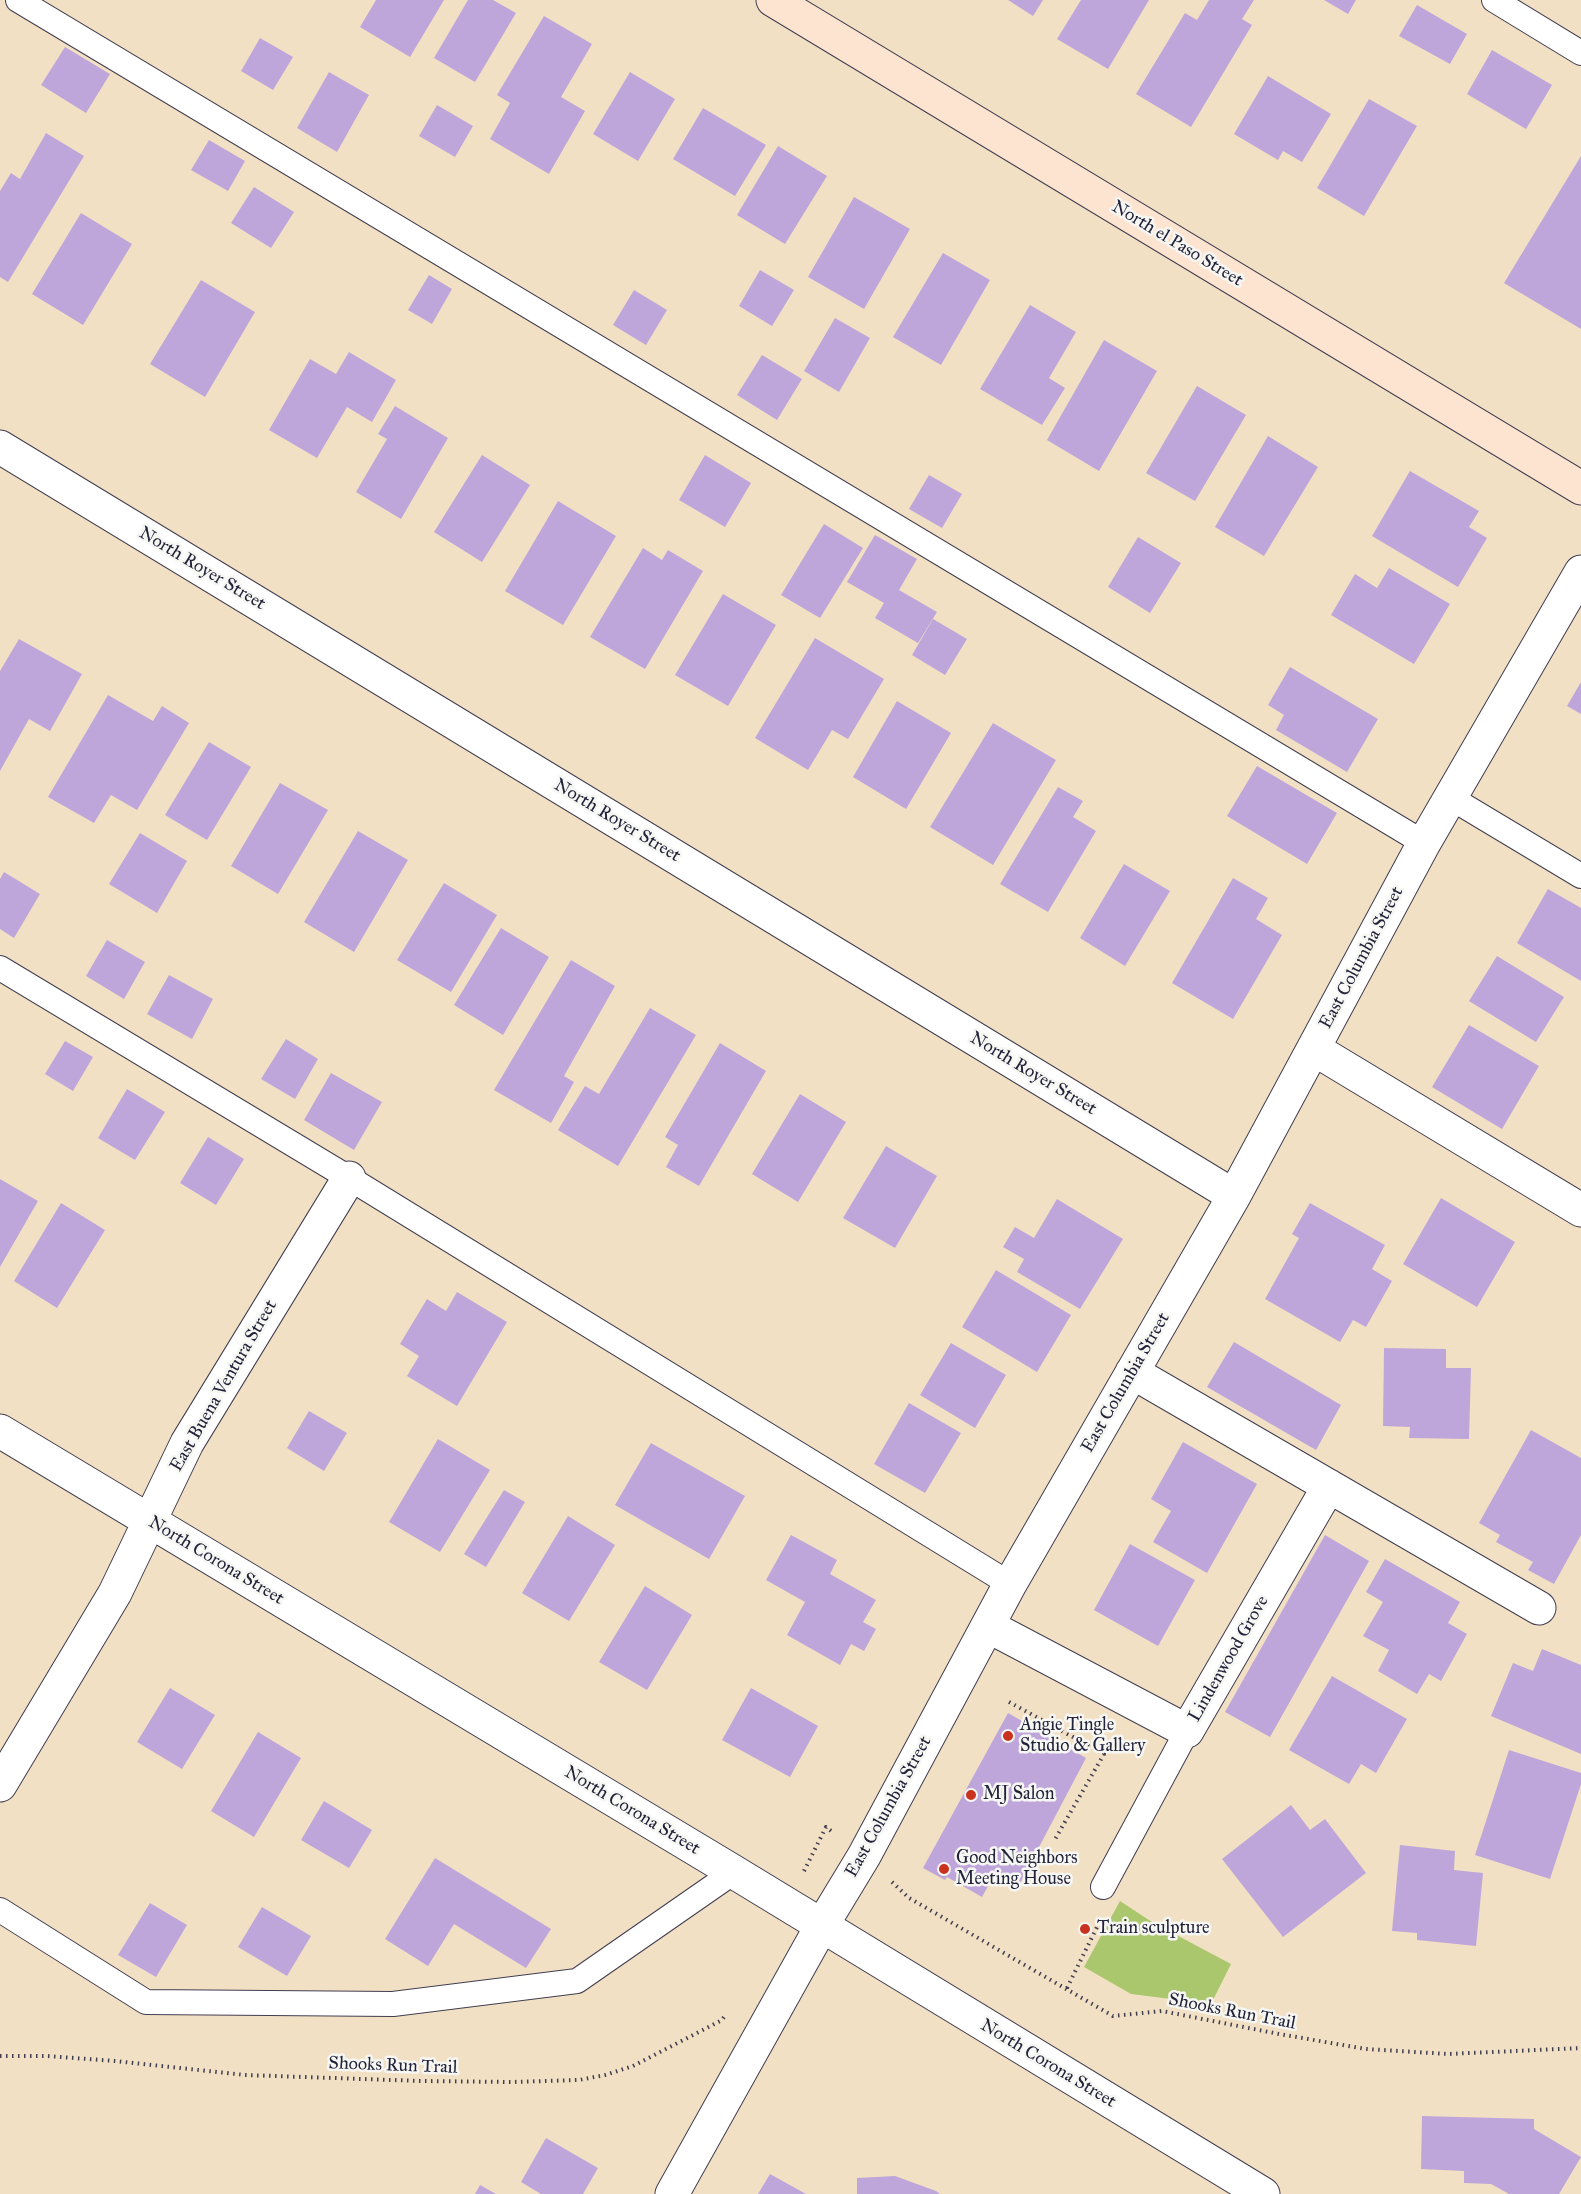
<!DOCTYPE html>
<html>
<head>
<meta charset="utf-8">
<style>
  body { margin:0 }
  canvas { display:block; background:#f2e0c4 }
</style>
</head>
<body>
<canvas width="1581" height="2194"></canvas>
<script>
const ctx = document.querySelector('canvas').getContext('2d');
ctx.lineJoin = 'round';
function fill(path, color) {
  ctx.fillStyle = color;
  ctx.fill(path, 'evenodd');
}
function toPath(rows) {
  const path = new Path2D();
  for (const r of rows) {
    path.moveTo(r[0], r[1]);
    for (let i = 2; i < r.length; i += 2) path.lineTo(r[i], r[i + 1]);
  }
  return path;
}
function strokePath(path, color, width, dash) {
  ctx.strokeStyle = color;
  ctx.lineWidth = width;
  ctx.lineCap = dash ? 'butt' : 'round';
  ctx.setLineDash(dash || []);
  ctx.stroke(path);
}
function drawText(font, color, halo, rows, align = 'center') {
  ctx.font = font + ' "IM FELL Great Primer",serif';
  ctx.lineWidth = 5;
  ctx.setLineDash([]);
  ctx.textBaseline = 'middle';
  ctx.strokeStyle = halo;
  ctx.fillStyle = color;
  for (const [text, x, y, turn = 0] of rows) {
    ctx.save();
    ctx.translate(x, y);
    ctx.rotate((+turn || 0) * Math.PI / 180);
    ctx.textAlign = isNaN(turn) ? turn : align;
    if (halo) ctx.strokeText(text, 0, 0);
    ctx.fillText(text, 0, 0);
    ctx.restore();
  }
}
fill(toPath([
  [1120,1901,1152,1922,1231,1964,1211,2004,1131,1994,1084,1967]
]), '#abc76e');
fill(toPath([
  [376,0,444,0,410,57,360,27],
  [468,0,493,0,516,13,475,82,434,58],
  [1008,0,1043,0,1033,16],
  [1081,0,1149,0,1108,69,1057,39],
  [1209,0,1254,0,1242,19,1252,25,1191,127,1136,94,1185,13,1197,20],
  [1324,0,1356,0,1348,14],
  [1417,5,1467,34,1450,64,1399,36],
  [544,16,592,44,561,97,585,111,549,174,490,139,510,103,497,95],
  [260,38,293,57,273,90,241,71],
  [65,47,110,74,86,113,41,85],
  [1492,50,1552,85,1526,129,1467,94],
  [329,72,369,95,337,152,297,128],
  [630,72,675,99,638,161,593,134],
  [1268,76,1331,114,1302,162,1283,151,1278,160,1234,134],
  [1369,99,1417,126,1364,216,1317,188],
  [437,105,473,126,455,157,419,136],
  [703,108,766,145,735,196,673,159],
  [46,133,84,156,8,282,0,277,0,191,11,173,20,179],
  [209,140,245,161,228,191,191,170],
  [778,146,827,176,785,244,737,215],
  [1581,156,1581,329,1504,283],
  [254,187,294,212,271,248,231,223],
  [854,197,910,229,864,309,808,277],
  [81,213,132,244,83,325,32,294],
  [943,253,990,280,941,365,893,337],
  [760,270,794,290,772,326,739,306],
  [429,275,452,289,432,324,408,310],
  [201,280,255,312,205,397,150,364],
  [634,290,667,310,646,345,613,325],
  [1030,305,1076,332,1049,378,1065,388,1042,425,980,389],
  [835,318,870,338,839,392,804,371],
  [1104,340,1157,371,1099,471,1047,440],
  [349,352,396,380,372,422,347,407,317,458,269,430,310,359,336,374],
  [762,355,802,379,777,420,737,395],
  [1197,386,1246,415,1195,501,1146,473],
  [395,406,448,438,401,519,356,492,387,439,378,434],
  [1268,436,1318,467,1264,556,1215,527],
  [482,455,530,485,482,562,434,532],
  [705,455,751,483,725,527,679,500],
  [1410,471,1479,511,1469,527,1487,538,1458,587,1372,536],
  [929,475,962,494,942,528,909,509],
  [558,501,616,536,563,625,505,591],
  [824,524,863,548,820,618,781,595],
  [875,535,917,559,899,590,937,612,918,643,875,618,884,603,847,582],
  [1138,537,1181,563,1150,613,1108,587],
  [643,548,662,560,668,550,703,571,645,669,590,637],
  [1389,568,1450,604,1414,664,1331,615,1355,574,1377,588],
  [723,594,776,625,728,706,675,675],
  [933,619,967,639,945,675,912,655],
  [815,638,884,679,848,739,832,730,808,770,755,738],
  [19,639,82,674,50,731,29,719,0,771,0,671],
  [1290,667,1378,719,1347,772,1276,730,1284,715,1268,705],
  [1581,682,1581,714,1567,706],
  [108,695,153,721,162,706,189,723,137,810,111,795,94,823,48,797],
  [897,701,951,733,906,809,853,777],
  [993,723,1056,760,993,865,930,827],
  [209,742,251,767,207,840,165,815],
  [1257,766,1337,813,1307,864,1227,816],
  [280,783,328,810,278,894,231,866],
  [1058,787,1083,801,1073,817,1096,831,1048,912,1000,884],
  [358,831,408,860,354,952,304,922],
  [140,833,187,861,157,913,109,884],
  [1124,864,1170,891,1125,966,1080,938],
  [4,872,40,894,14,938,0,929,0,879],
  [1233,878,1268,898,1256,919,1282,935,1233,1019,1172,983],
  [444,883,497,915,451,992,397,960],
  [1548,889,1581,908,1581,981,1517,943],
  [501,928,549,957,503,1035,454,1005],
  [107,940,145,962,124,999,86,976],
  [1497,956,1564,997,1536,1042,1469,1001],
  [571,960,615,986,564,1076,574,1082,551,1123,494,1090],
  [169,975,213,999,192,1039,147,1014],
  [650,1008,696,1035,618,1166,558,1130,585,1086,599,1094],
  [1469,1025,1539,1066,1502,1129,1432,1087],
  [286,1039,318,1059,295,1099,261,1079],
  [65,1041,93,1057,73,1091,45,1074],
  [720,1043,766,1071,699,1186,666,1167,678,1145,665,1137],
  [331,1073,382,1102,354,1150,304,1120],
  [127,1089,165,1112,135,1160,98,1138],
  [800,1094,846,1122,798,1202,752,1174],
  [208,1137,244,1159,216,1205,180,1183],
  [886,1146,937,1176,895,1248,843,1218],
  [0,1179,38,1201,0,1267],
  [1441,1198,1515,1242,1477,1307,1403,1264],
  [1057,1199,1123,1239,1080,1309,1017,1272,1024,1259,1003,1247,1015,1227,1034,1238],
  [61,1203,105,1230,57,1308,14,1281],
  [1310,1203,1385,1245,1372,1269,1392,1281,1366,1327,1353,1320,1340,1342,1265,1299,1299,1238,1292,1234],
  [996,1270,1071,1315,1037,1372,962,1327],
  [457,1292,507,1322,457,1406,407,1376,419,1356,400,1344,427,1299,446,1311],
  [1234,1342,1341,1405,1316,1450,1207,1387],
  [951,1343,1006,1375,975,1428,920,1395],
  [1384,1348,1446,1349,1446,1368,1471,1368,1469,1439,1409,1438,1410,1427,1383,1426],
  [909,1403,961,1433,925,1493,874,1464],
  [309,1411,347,1433,324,1471,287,1448],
  [1531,1430,1581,1458,1581,1535,1554,1584,1528,1570,1533,1562,1496,1542,1500,1535,1479,1523],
  [438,1439,490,1470,440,1552,389,1522],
  [1183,1442,1257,1484,1207,1573,1153,1542,1171,1511,1151,1499],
  [651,1443,745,1496,709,1559,615,1505],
  [504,1490,525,1502,486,1567,464,1554],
  [568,1516,615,1545,569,1621,522,1593],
  [791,1535,837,1560,830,1574,876,1600,863,1622,876,1629,864,1651,851,1644,840,1665,787,1635,805,1602,766,1580],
  [1325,1535,1369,1561,1270,1737,1225,1712],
  [1130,1544,1195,1580,1158,1646,1094,1610],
  [1385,1559,1460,1602,1448,1623,1467,1634,1441,1681,1429,1674,1417,1694,1378,1671,1389,1650,1363,1636,1383,1602,1366,1592],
  [645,1586,692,1615,647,1690,599,1662],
  [1542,1649,1581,1665,1581,1754,1491,1716,1513,1663,1533,1671],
  [1332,1676,1407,1719,1376,1773,1361,1764,1349,1784,1289,1750],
  [170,1688,215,1715,182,1769,137,1742],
  [751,1688,818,1726,790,1777,722,1740],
  [1008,1713,1086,1758,1019,1885,996,1872,982,1897,947,1877,945,1880,923,1868],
  [258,1732,301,1758,254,1837,211,1811],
  [1509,1750,1581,1773,1581,1784,1550,1879,1475,1855],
  [324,1801,372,1830,349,1868,301,1840],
  [1291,1805,1310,1830,1325,1819,1366,1873,1283,1937,1222,1859],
  [1400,1845,1455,1851,1454,1870,1483,1873,1476,1946,1417,1940,1417,1933,1392,1931],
  [435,1858,551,1929,526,1968,454,1924,428,1966,385,1939],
  [150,1903,187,1925,156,1977,118,1955],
  [262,1907,311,1936,287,1976,238,1947],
  [1422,2116,1534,2119,1534,2129,1581,2157,1559,2194,1509,2194,1491,2184,1464,2183,1464,2171,1421,2169],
  [546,2138,598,2168,583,2194,541,2194,521,2182],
  [770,2174,806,2194,758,2194],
  [895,2176,936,2191,940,2194,857,2194,857,2178],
  [480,2185,496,2194,475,2194]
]), '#bfa6da');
const lane = toPath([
  [18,0,1424,843],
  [1494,0,1581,53],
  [1451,798,1581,876],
  [0,968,349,1178,1010,1584],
  [1103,1887,1187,1731],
  [0,1910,146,2002,393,2004,577,1981,734,1872]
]);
const street = toPath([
  [0,447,1234,1196],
  [1314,1049,1581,1210],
  [1132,1372,1539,1608],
  [0,1431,734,1872,1263,2194],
  [988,1626,1187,1731,1329,1486],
  [0,1785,115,1593,187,1443,349,1178],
  [672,2194,821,1927,864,1856,1010,1584,1234,1196,1424,843,1581,572]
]);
const secondary = toPath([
  [773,0,1581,488]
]);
strokePath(lane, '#413e50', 26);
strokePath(street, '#413e50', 35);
strokePath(secondary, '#413e50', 35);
strokePath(toPath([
  [1009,1702,1104,1754,1054,1841],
  [804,1871,826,1827,834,1833],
  [892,1882,909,1898,1113,2016,1162,2011,1279,2034,1366,2049,1448,2054,1581,2048],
  [1067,1988,1101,1919],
  [0,2056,47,2056,115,2061,245,2075,421,2081,512,2082,579,2080,605,2075,633,2066,722,2020,724,2017]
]), '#413e50', 4, [1.5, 4.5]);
strokePath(lane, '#fff', 24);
strokePath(street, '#fff', 33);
strokePath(secondary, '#fde4d1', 33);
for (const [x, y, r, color] of [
  [1008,1736,6,"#c8321e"],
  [971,1795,6,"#c8321e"],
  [944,1869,6,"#c8321e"],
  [1085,1929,6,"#c8321e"]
]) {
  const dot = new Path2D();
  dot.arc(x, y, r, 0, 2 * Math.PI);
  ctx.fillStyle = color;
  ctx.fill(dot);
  strokePath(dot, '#f6f6f2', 2);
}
drawText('18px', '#22223b', '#f6f6f2', [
  ["North el Paso Street",1177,244,31],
  ["North Royer Street",202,569,31],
  ["North Royer Street",617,821,31],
  ["East Columbia Street",1362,958,-62],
  ["North Royer Street",1033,1074,31],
  ["East Columbia Street",1126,1383,-60],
  ["East Buena Ventura Street",224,1386,-60],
  ["North Corona Street",216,1561,31],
  ["Lindenwood Grove",1229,1659,-60],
  ["East Columbia Street",889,1807,-61],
  ["North Corona Street",632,1811,31],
  ["Shooks Run Trail",1232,2012,11],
  ["North Corona Street",1048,2064,31],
  ["Shooks Run Trail",393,2066,2]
]);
drawText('18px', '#22223b', '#f6f6f2', [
  ["Angie Tingle",1020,1726],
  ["Studio & Gallery",1020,1747],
  ["MJ Salon",983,1795],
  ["Good Neighbors",956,1859],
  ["Meeting House",956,1880],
  ["Train sculpture",1097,1929]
], 'left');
</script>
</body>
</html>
